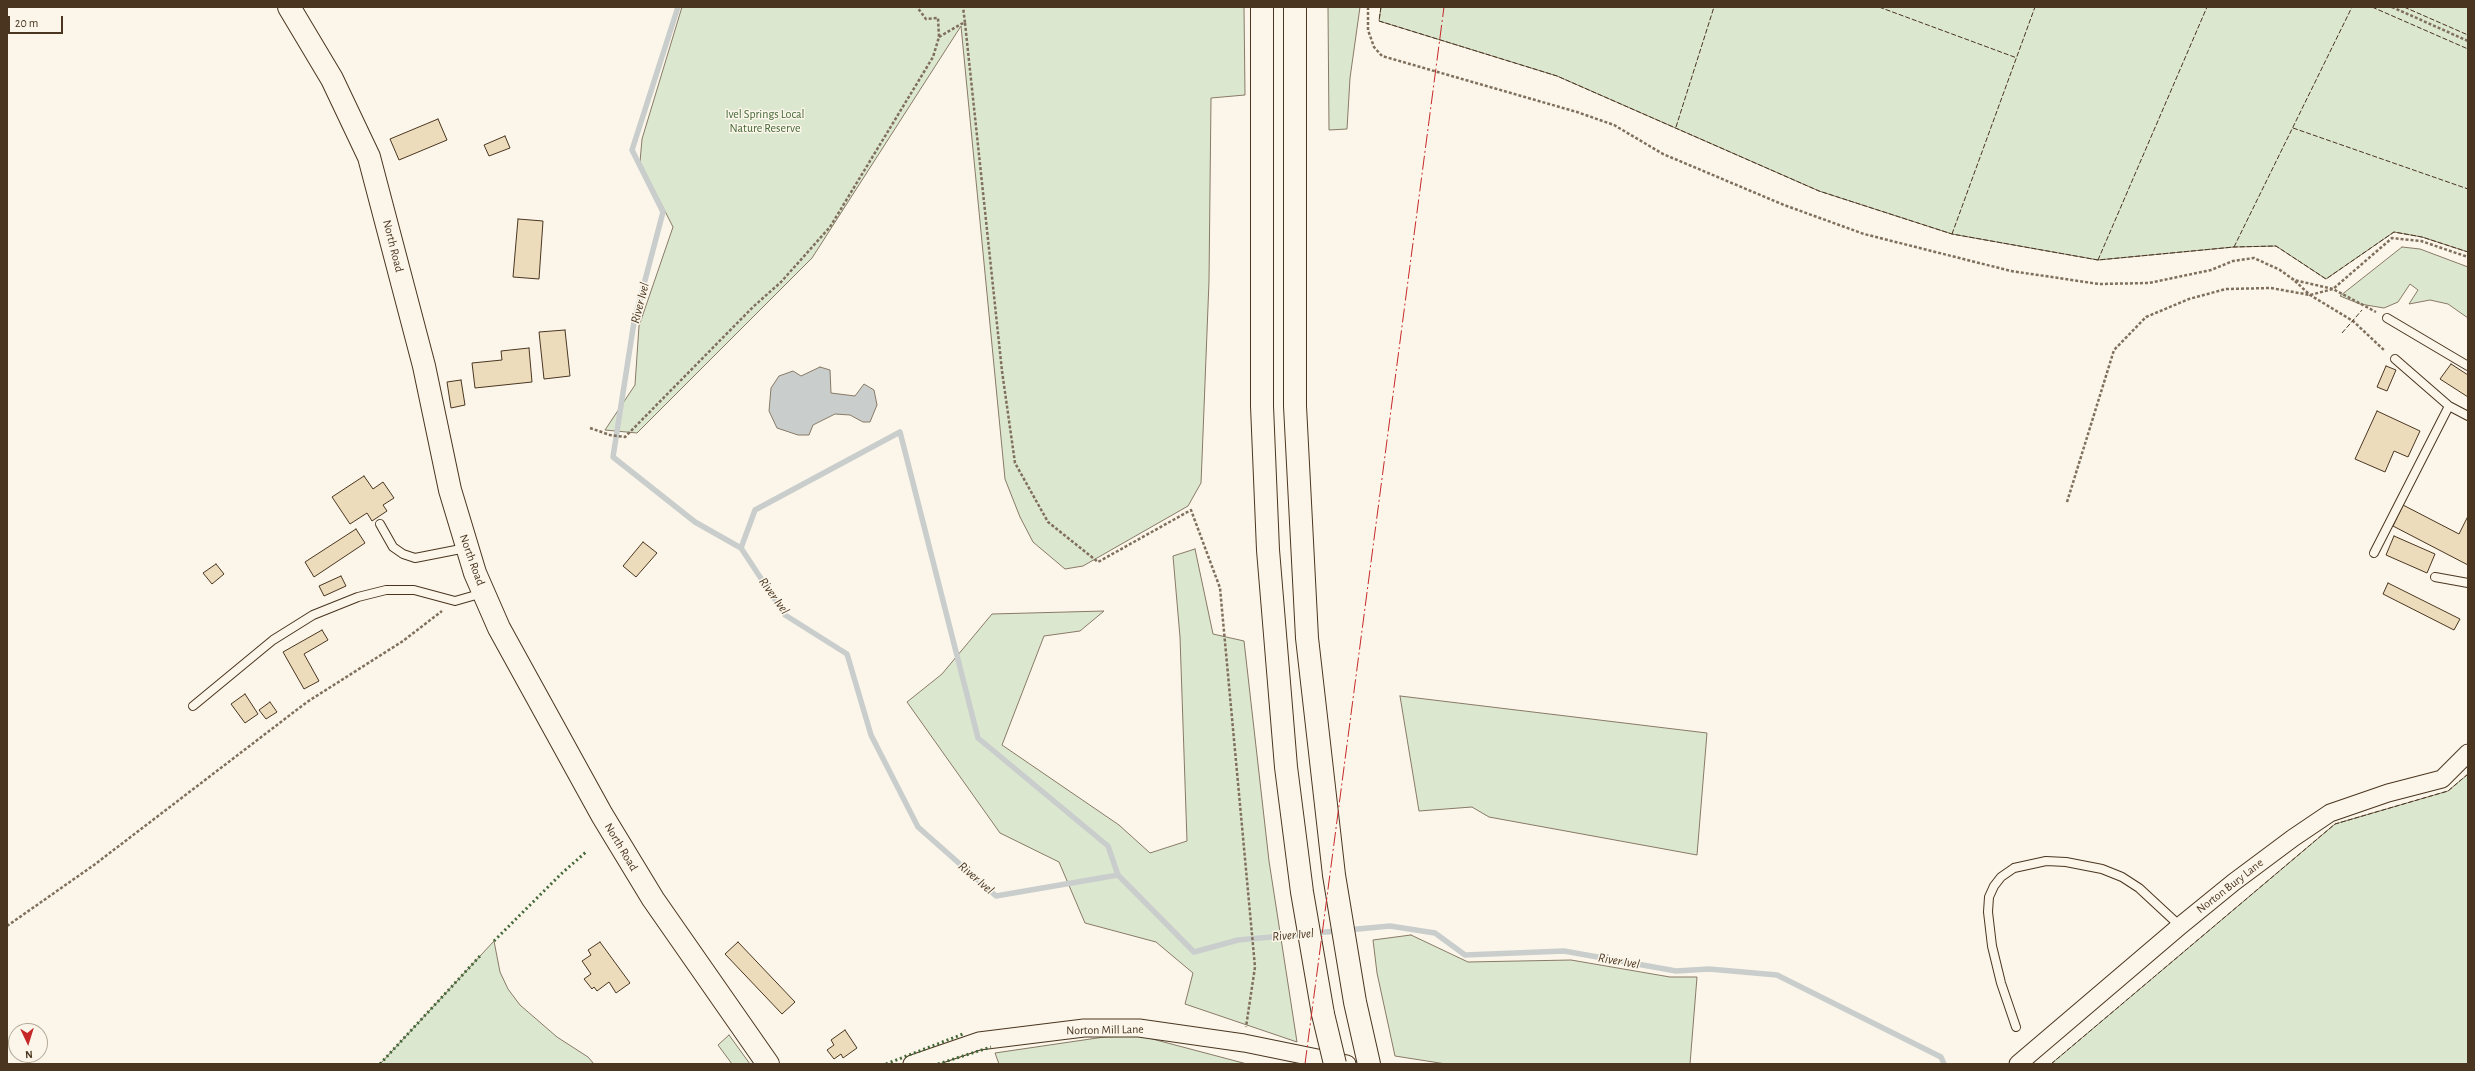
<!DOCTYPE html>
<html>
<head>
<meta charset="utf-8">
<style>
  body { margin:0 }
  #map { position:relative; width:2475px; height:1071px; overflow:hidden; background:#fbf6e9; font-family:"Alegreya Sans",sans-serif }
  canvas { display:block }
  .frame { position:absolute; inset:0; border:8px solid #4a3520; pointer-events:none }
  .north { position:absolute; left:8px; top:1023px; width:40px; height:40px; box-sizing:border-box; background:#fbf6e9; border:1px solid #b4a999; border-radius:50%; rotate:176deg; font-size:11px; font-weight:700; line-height:16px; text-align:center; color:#4a3520 }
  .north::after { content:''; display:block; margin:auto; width:14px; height:18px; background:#c62828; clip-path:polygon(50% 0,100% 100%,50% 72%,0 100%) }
  .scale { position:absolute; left:8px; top:16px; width:55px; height:18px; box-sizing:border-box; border:2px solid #4a3520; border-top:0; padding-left:5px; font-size:12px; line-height:14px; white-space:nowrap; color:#4a3520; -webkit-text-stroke:3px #fbf6e9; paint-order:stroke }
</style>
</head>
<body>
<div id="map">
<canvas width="2475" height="1071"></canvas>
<div class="frame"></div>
<div class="north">N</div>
<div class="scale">20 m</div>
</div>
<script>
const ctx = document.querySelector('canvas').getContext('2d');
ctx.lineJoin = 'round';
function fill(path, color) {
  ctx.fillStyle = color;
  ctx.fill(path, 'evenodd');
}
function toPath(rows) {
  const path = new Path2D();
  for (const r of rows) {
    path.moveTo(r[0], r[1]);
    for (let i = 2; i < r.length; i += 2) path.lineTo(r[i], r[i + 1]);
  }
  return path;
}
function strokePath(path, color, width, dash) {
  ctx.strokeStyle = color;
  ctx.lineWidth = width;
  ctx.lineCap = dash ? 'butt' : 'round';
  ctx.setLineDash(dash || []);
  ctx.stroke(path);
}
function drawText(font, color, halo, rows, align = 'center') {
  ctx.font = font + ' "Alegreya Sans",sans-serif';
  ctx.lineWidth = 3;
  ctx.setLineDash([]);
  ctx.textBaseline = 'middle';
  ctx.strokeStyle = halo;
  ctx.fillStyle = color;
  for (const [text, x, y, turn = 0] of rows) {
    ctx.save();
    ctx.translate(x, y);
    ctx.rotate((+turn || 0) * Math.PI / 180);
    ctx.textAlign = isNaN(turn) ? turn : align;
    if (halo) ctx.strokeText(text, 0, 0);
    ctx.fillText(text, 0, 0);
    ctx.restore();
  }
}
const green = toPath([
  [682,7,1244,7,1245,95,1211,98,1209,281,1202,459,1201,483,1188,506,1083,566,1065,569,1033,542,1020,517,1005,479,961,26,812,258,637,433,605,430,635,385,639,326,673,227,640,162,642,139,682,7],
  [1328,7,1360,7,1350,78,1347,129,1329,130,1328,7],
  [1381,7,2468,7,2468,252,2422,237,2394,232,2326,279,2276,246,2234,247,2098,260,1952,234,1819,191,1557,76,1379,21,1381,7],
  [2402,247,2420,249,2468,267,2468,318,2448,304,2430,300,2409,304,2418,290,2410,284,2398,302,2384,308,2360,304,2340,296,2402,247],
  [1195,549,1213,634,1244,641,1269,861,1297,1042,1185,1004,1193,973,1156,942,1085,923,1059,862,1000,833,907,702,942,674,992,614,1104,611,1080,631,1044,636,1002,745,1119,825,1150,853,1187,841,1180,637,1173,556,1195,549],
  [1400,696,1707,733,1697,855,1489,817,1472,807,1419,811,1400,696],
  [2468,774,2468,1064,2051,1064,2335,824,2448,791,2468,774],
  [1411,935,1468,962,1571,960,1670,977,1697,977,1690,1064,1446,1064,1395,1056,1377,973,1373,940,1411,935],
  [494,941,500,972,508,989,520,1005,557,1037,588,1057,594,1064,380,1064,494,941],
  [729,1035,750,1064,732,1064,718,1045,729,1035],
  [1141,1036,1247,1064,999,1064,995,1053,1104,1037,1141,1036]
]);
fill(green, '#dce7d0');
strokePath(green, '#887966', 1);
const water = toPath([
  [820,367,830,370,831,393,855,396,864,384,874,390,877,405,870,422,863,422,850,415,835,414,813,425,809,435,798,435,777,428,769,411,771,388,779,376,793,371,801,376,820,367]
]);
fill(water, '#c9cecd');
strokePath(water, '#887966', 1);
strokePath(toPath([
  [678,7,632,150,663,212,634,322,613,457,695,522,741,548,785,615,847,654,871,735,918,827,996,896,1118,875,1194,952,1238,940,1305,934],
  [741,548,755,510,900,432,978,738,1108,846,1118,875],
  [1347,930,1390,926,1435,933,1465,955,1564,951,1676,971,1709,969,1777,975,1941,1057,1944,1064],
  [1313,933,1338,931]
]), '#c9cecd', 5.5);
const building = toPath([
  [438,119,447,140,399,160,390,139,438,119],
  [505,136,510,148,489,156,484,145,505,136],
  [518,219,543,221,539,279,513,277,518,219],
  [565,330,570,376,544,379,539,332,565,330],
  [529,348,532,382,475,388,472,363,502,360,501,351,529,348],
  [2451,364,2468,375,2468,397,2440,379,2451,364],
  [2386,366,2396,370,2387,391,2377,387,2386,366],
  [461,380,465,405,451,408,447,382,461,380],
  [2377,411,2420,431,2408,457,2394,451,2385,472,2355,459,2377,411],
  [364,476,373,489,383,482,394,498,383,505,387,511,372,521,367,513,350,524,332,497,364,476],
  [2403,505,2459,534,2468,516,2468,565,2393,526,2403,505],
  [356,529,365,543,314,577,305,562,356,529],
  [2394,536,2435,554,2427,573,2386,555,2394,536],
  [643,542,657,553,636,577,623,566,643,542],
  [216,564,224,574,212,584,203,573,216,564],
  [341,576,346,586,324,596,319,586,341,576],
  [2388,583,2460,619,2454,630,2383,594,2388,583],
  [322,630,328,640,304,654,319,681,304,689,283,652,322,630],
  [245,694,258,714,245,723,231,704,245,694],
  [270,702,277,712,266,719,259,710,270,702],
  [600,942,630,983,616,993,609,982,597,991,594,987,592,989,584,979,591,974,582,961,591,955,588,950,600,942],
  [738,942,795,1002,782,1014,725,954,738,942],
  [845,1030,857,1048,843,1058,841,1054,834,1059,827,1050,834,1045,831,1040,845,1030]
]);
fill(building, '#ecdcbc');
strokePath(building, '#4a3520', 1);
const service = toPath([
  [2387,318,2468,366],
  [2395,359,2449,406,2468,416],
  [380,524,393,547,403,554,415,558,466,548],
  [2374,553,2449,406],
  [2435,577,2468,583],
  [193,706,273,640,313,615,358,597,386,590,414,590,455,601,483,593],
  [2016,1027,2001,983,1992,946,1988,912,1989,897,1994,886,2001,877,2014,868,2046,861,2066,862,2102,869,2122,877,2139,888,2180,926]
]);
const minor = toPath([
  [912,1064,979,1041,1084,1028,1139,1028,1244,1043,1347,1064],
  [2018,1064,2180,926,2234,882,2293,838,2330,813,2388,793,2442,779,2468,753]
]);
const primary = toPath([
  [289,7,332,79,369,157,424,366,450,490,475,573,499,628,602,815,653,899,768,1064]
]);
const motorway = toPath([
  [1262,7,1262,406,1268,550,1286,767,1302,892,1323,1014],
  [1295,7,1295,406,1307,638,1334,875,1355,1002,1369,1064]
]);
strokePath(service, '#4a3520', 10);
strokePath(minor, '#4a3520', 19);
strokePath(primary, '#4a3520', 24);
strokePath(motorway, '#4a3520', 24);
strokePath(toPath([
  [1368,7,1368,30,1374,47,1382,56,1577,112,1614,125,1663,154,1784,205,1864,234,2011,271,2099,284,2149,283,2211,270,2233,261,2254,258,2280,270,2294,280,2333,289,2376,312],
  [2392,7,2468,41],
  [965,23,1002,371,1015,463,1048,522,1098,562,1191,510,1220,588,1255,967,1246,1027],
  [939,37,961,24,965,23,963,7],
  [2295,281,2310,295,2353,321,2385,351],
  [590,428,610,435,625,437,753,307,781,282,830,227,933,57,939,37,938,18,926,19,917,7],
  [2067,502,2114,350,2146,317,2189,299,2226,289,2271,288,2310,295,2333,289,2392,238,2421,241,2468,257],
  [7,926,94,865,307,702,403,641,442,611]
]), '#7f6f5c', 2.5, [3, 2]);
strokePath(service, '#fbf6e9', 8);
strokePath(minor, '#fbf6e9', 17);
strokePath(primary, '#fbf6e9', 22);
strokePath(motorway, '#fbf6e9', 22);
const motorwayBridge = toPath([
  [1323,1014,1335,1064]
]);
strokePath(motorwayBridge, '#4a3520', 24, []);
strokePath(motorwayBridge, '#fbf6e9', 22);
strokePath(toPath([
  [494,941,561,874,586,852],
  [380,1064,480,956],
  [886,1064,963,1034],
  [938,1064,991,1047]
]), '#436837', 3, [2, 3]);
strokePath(toPath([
  [1381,7,1379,21,1557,76,1819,191,1952,234,2098,260,2234,247,2276,246,2326,279,2394,232,2422,237,2468,252],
  [1879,7,2017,58],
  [2372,7,2468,49],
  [2404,7,2468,35],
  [1676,127,1714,7],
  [2293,128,2468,189],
  [1952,234,2035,7],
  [2234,247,2352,7],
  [2098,260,2207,7],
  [2342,333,2362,310],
  [2051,1064,2335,824,2448,791,2468,774]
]), '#4a3520', 1, [5, 2]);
strokePath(toPath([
  [1305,1064,1444,7]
]), '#c62828', 1, [14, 3, 2, 3]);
drawText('12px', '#436837', '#fbf6e9', [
  ["Ivel Springs Local",765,114],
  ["Nature Reserve",765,128]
]);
drawText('12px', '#4a3520', '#fbf6e9', [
  ["North Road",393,246,76],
  ["North Road",472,560,70],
  ["North Road",621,847,59],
  ["Norton Bury Lane",2230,886,-38],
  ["Norton Mill Lane",1105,1030,-1]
]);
drawText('italic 13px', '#4a3520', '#fbf6e9', [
  ["River Ivel",640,303,-76],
  ["River Ivel",774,596,54],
  ["River Ivel",976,878,41],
  ["River Ivel",1293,935,-5],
  ["River Ivel",1619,961,10]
]);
</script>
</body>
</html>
